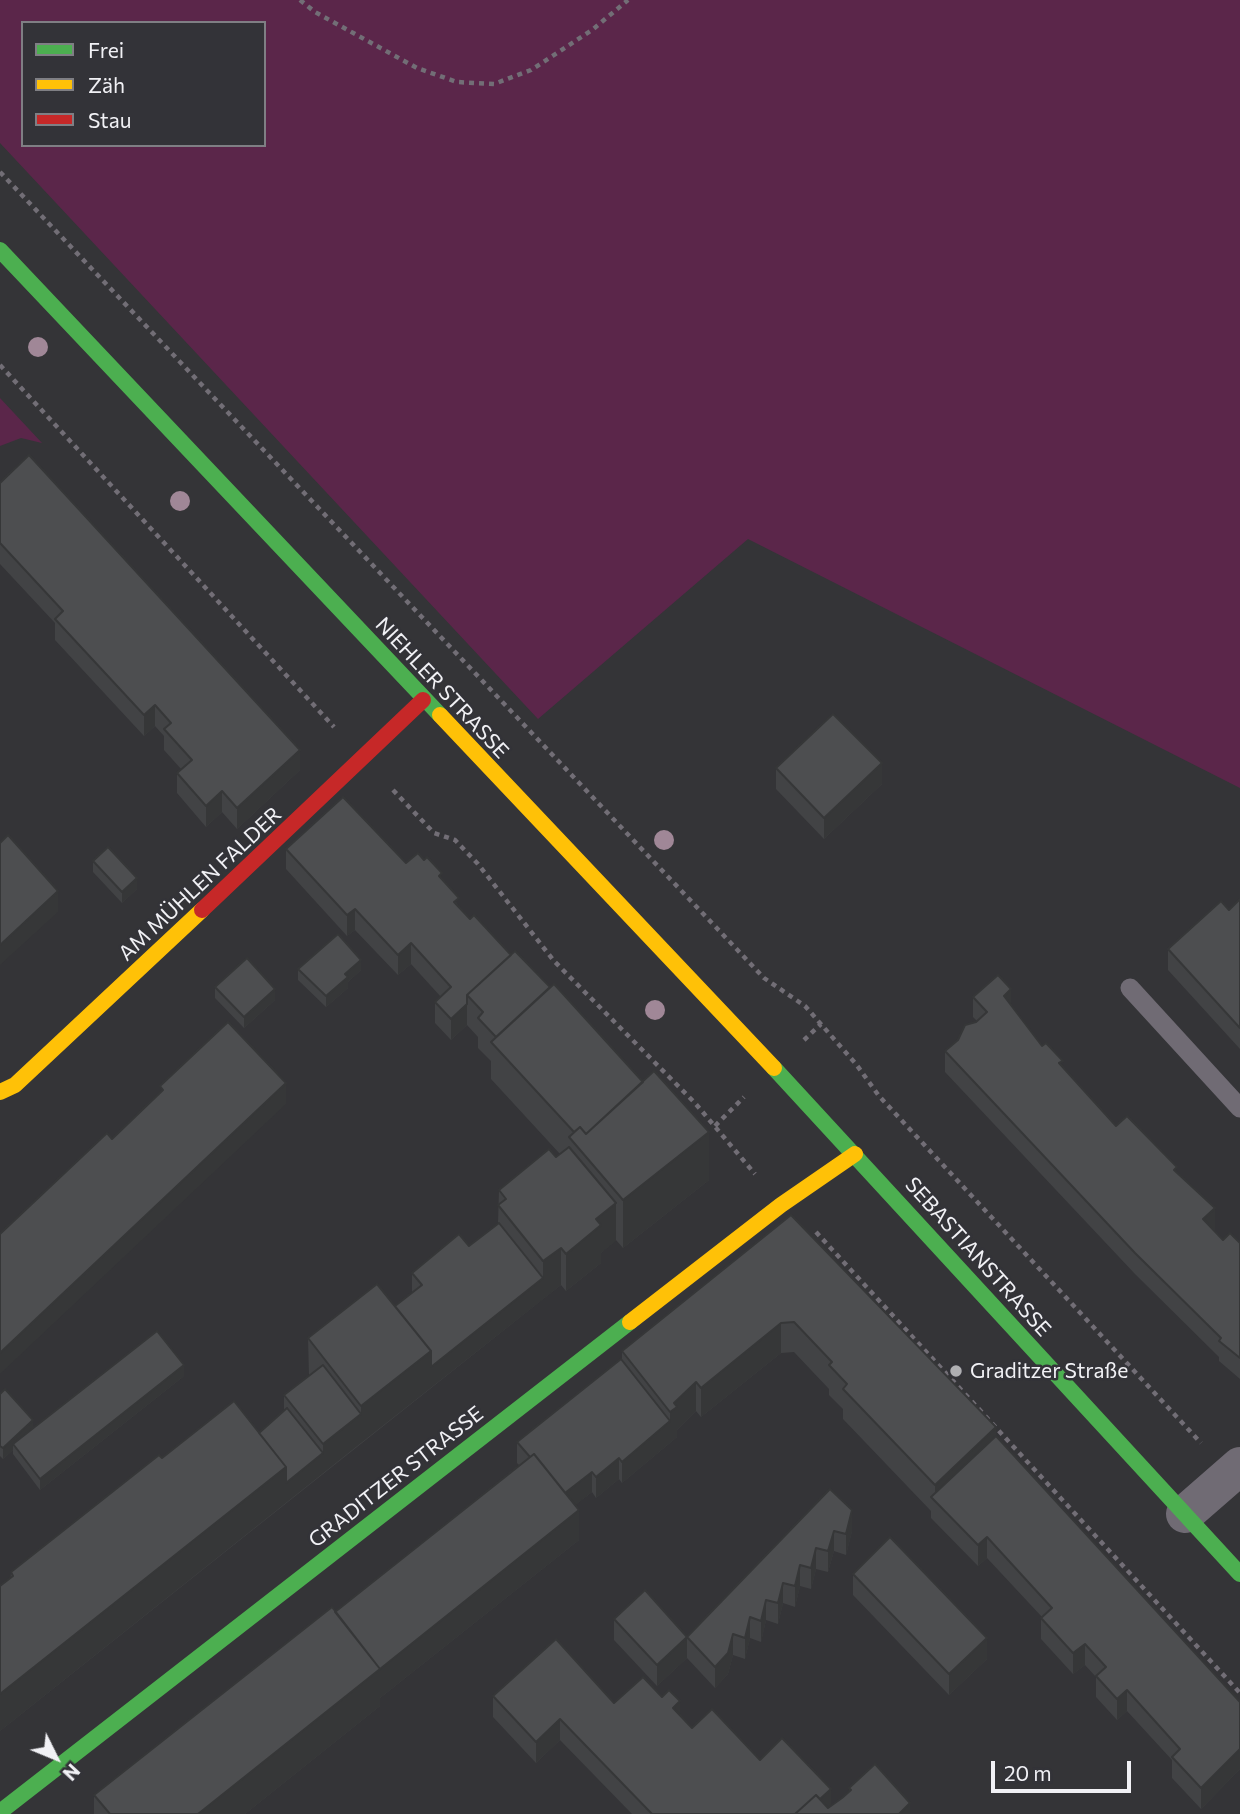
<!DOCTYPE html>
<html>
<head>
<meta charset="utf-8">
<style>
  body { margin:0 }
  #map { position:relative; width:1240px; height:1814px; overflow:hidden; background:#343437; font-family:Commissioner,sans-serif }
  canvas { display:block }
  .legend { position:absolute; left:21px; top:21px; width:245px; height:126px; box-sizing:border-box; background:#333338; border:2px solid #7f7f84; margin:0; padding:9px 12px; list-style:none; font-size:21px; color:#f1f1f5 }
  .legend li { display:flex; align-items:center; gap:14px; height:35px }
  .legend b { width:35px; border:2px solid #7f7f84 }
  .north { position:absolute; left:21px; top:1723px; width:70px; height:70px; -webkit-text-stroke:5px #333338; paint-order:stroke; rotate:133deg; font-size:19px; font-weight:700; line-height:28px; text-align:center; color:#f1f1f5 }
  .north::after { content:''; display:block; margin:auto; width:24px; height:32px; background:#f1f1f5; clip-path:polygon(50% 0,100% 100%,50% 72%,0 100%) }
  .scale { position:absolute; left:991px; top:1761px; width:140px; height:32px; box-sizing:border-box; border:4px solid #f1f1f5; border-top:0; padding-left:9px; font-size:21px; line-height:24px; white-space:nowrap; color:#f1f1f5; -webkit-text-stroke:5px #333338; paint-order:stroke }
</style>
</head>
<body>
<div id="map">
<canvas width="1240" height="1814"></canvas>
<ul class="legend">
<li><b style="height:9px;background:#4caf50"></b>Frei</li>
<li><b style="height:9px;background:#ffc107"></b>Zäh</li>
<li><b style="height:9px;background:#c62828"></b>Stau</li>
</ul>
<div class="north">N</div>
<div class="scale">20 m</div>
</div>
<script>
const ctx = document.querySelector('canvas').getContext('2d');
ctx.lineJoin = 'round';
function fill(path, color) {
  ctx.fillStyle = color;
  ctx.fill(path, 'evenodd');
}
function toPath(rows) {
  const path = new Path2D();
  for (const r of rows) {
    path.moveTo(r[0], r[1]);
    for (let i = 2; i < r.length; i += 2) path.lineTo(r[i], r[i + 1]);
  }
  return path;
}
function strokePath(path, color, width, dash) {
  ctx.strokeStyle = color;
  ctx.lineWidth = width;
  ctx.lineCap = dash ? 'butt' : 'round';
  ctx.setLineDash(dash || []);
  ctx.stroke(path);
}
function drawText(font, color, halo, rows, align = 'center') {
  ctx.font = font + ' Commissioner,sans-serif';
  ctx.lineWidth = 5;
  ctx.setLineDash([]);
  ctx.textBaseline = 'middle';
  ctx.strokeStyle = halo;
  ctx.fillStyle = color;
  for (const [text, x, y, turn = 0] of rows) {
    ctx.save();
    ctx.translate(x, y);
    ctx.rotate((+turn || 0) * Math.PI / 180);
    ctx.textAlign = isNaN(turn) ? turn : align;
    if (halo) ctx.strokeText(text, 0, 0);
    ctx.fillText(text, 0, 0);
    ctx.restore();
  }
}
fill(toPath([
  [0,0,1240,0,1240,788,748,539,538,719,0,143],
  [23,23,264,23,264,145,23,145],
  [0,398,42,443,21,438,0,446]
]), '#5b264a');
strokePath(toPath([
  [300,0,315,12,417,68,457,82,494,84,531,70,592,30,628,0],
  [0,172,764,978,805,1006,856,1064,879,1096,1201,1443],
  [0,365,334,727],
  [393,790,434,833,455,840,478,864,554,961,695,1103,755,1174],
  [804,1040,821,1024],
  [715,1126,744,1097],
  [816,1232,1240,1693]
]), '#726e76', 4.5, [5, 5]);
strokePath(toPath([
  [1130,988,1240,1108]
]), '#706b74', 19);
strokePath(toPath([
  [1185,1514,1240,1466]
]), '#706b74', 38);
strokePath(toPath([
  [0,250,440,715],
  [774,1068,1240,1574],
  [0,1812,630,1322]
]), '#4caf50', 16);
strokePath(toPath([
  [440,715,774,1068],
  [0,1092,15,1085,202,910],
  [630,1322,781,1205,855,1154]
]), '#ffc107', 16);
strokePath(toPath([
  [202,910,423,700]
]), '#c62828', 16);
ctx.fillStyle = '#a08797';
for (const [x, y] of [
  [38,347],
  [180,501],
  [664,840],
  [655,1010]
]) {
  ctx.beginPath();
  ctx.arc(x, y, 10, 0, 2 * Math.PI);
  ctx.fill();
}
fill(toPath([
  [0,483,300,770,237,829,222,812,206,827,177,793,177,773,181,769,164,750,164,736,155,726,144,736,55,640,55,623,0,564],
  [776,768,882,784,824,839,776,789],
  [286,849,406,863,442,880,459,907,709,1180,623,1248,616,1240,601,1253,601,1263,566,1291,561,1285,543,1299,0,1731,11,1572,162,1458,259,1433,284,1410,284,1395,309,1376,308,1338,395,1306,412,1293,412,1273,469,1246,498,1223,499,1190,560,1154,491,1079,491,1061,478,1048,478,1037,467,1025,451,1040,435,1023,435,1002,441,997,411,964,398,975,355,930,347,936,286,869],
  [93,861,137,889,122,903,93,872],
  [1240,899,1240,1049,1168,970,1168,949,1229,910],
  [298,969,361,970,348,982,348,988,326,1007,298,980],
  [215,987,275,1000,244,1028,215,998],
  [973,997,1011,1005,1042,1046,1116,1126,1177,1173,1215,1229,1214,1230,1223,1240,1240,1243,1240,1379,1219,1361,1219,1357,1135,1274,945,1072,945,1051,977,1021,973,1017],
  [791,1215,1240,1702,1240,1769,1201,1809,1172,1778,1172,1760,1127,1711,1117,1720,1096,1697,1096,1677,1085,1665,1073,1674,1041,1639,1041,1618,1042,1617,987,1558,978,1566,931,1518,931,1511,843,1419,843,1409,829,1395,829,1389,794,1352,781,1353,701,1417,696,1411,677,1430,677,1437,622,1483,619,1479,596,1498,592,1492,575,1505,579,1540,380,1698,380,1706,245,1814,94,1814,94,1795,335,1612,519,1465,517,1463,517,1442,622,1360,622,1351],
  [184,1376,40,1490,13,1454,13,1450,3,1459,0,1456,0,1394,33,1427],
  [830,1489,852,1531,846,1555,834,1551,828,1572,816,1569,811,1589,800,1586,795,1607,783,1603,778,1624,766,1620,761,1642,750,1638,745,1659,733,1655,728,1674,715,1688,687,1658,687,1637],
  [853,1574,987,1659,949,1695,853,1595],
  [614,1619,687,1658,657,1686,614,1640],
  [493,1696,614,1703,680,1715,692,1728,760,1760,831,1806,842,1798,849,1792,849,1788,910,1814,632,1814,560,1740,536,1763,493,1717]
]), '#424345');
fill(toPath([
  [155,705,155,726,144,736,144,715],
  [300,750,300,770,237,829,237,808],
  [882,763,882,784,824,839,824,818],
  [222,791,222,812,206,827,206,806],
  [137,878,137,889,122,903,122,892],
  [58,891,58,912,0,965,0,945],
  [355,909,355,930,347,936,347,915],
  [411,943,411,964,398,975,398,955],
  [361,960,361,970,348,982,348,988,326,1007,326,996,345,974],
  [275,989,275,1000,244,1028,244,1017],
  [1011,989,1011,1010,1004,996],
  [467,1004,467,1025,451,1040,451,1019],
  [286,1083,286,1104,0,1374,0,1353],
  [709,1132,709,1180,623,1248,623,1200],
  [616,1203,616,1241,601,1253,601,1263,566,1291,566,1254,596,1219],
  [1215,1208,1215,1229,1203,1240,1203,1219],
  [561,1248,561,1285,361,1443,361,1406,431,1351,543,1278,543,1261],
  [781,1323,781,1353,701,1417,701,1388],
  [184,1365,184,1376,40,1490,40,1479],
  [696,1382,696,1411,677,1430,677,1437,622,1483,622,1462,670,1421,670,1412,674,1403],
  [361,1414,361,1443,0,1731,0,1694,286,1467,323,1453,323,1444],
  [33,1420,33,1431,13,1444,13,1450,3,1459,3,1448],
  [996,1427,996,1456,935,1501,935,1485],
  [619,1458,619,1479,596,1498,596,1477],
  [592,1472,592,1492,560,1517,560,1496],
  [579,1510,579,1540,380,1698,380,1706,245,1814,198,1814],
  [852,1510,852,1531,846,1555,846,1534],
  [834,1531,834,1551,828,1572,828,1551],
  [987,1537,987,1558,978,1566,978,1545],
  [816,1548,816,1569,811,1589,811,1568],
  [800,1565,800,1586,795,1607,795,1586],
  [783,1583,783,1603,778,1624,778,1603],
  [766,1600,766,1620,761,1642,761,1621],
  [750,1617,750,1638,745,1659,745,1638],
  [733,1634,733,1655,728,1674,715,1688,715,1667],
  [687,1637,687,1658,657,1686,657,1665],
  [987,1638,987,1659,949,1695,949,1674],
  [1085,1644,1085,1665,1073,1674,1073,1653],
  [1127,1690,1127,1711,1117,1720,1117,1699],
  [680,1701,680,1722,673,1708],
  [560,1719,560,1740,536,1763,536,1742],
  [1240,1749,1240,1769,1201,1809,1201,1788],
  [831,1789,831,1809,804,1814],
  [910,1803,910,1814,899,1814]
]), '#363738');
const building = toPath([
  [29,455,300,750,237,808,222,791,206,806,177,773,192,760,164,729,171,723,155,705,144,715,55,619,63,611,0,543,0,483,29,455],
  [833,714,882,763,824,818,776,768,833,714],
  [343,797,406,863,418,853,424,860,427,857,442,873,439,876,459,898,454,902,470,919,474,915,511,955,467,995,467,1004,451,1019,435,1002,451,987,411,943,398,955,355,909,347,915,286,849,343,797],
  [8,835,58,891,0,945,0,843,8,835],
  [108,847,137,878,122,892,93,861,108,847],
  [1240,899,1240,1028,1168,949,1221,901,1229,910,1240,899],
  [338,934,361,960,345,974,348,977,326,996,298,969,338,934],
  [515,951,550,987,496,1037,478,1018,483,1012,467,995,515,951],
  [247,958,275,989,244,1017,215,987,247,958],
  [998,975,1011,989,1004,996,1042,1046,1046,1043,1063,1061,1059,1063,1116,1126,1127,1116,1177,1167,1174,1170,1215,1208,1203,1219,1223,1240,1230,1233,1240,1243,1240,1358,1219,1341,1221,1338,1135,1253,945,1051,958,1040,965,1025,976,1022,987,1012,973,997,998,975],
  [554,984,643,1082,586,1134,580,1127,574,1132,491,1042,554,984],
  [228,1022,286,1083,0,1353,0,1234,107,1133,112,1139,163,1090,160,1086,228,1022],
  [654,1071,709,1132,623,1200,569,1137,580,1127,586,1134,654,1071],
  [569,1147,616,1203,596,1219,601,1225,566,1254,561,1248,543,1261,498,1205,506,1199,499,1190,549,1149,556,1157,569,1147],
  [791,1215,996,1427,935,1485,843,1389,847,1384,829,1365,832,1362,794,1322,781,1323,701,1388,696,1382,674,1403,677,1407,670,1412,622,1351,791,1215],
  [499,1223,543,1278,431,1367,431,1351,395,1306,422,1285,412,1273,459,1234,469,1246,499,1223],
  [377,1284,431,1351,361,1406,308,1338,377,1284],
  [157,1331,184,1365,40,1479,13,1444,157,1331],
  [621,1359,670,1421,622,1462,619,1458,596,1477,592,1472,565,1493,534,1454,530,1457,517,1442,621,1359],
  [323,1365,361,1414,323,1444,284,1395,323,1365],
  [5,1389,33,1420,3,1448,0,1446,0,1394,5,1389],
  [234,1401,286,1467,0,1694,0,1586,13,1576,11,1572,159,1455,162,1458,234,1401],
  [287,1408,323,1453,286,1483,286,1467,259,1433,287,1408],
  [996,1436,1240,1702,1240,1749,1201,1788,1172,1757,1180,1749,1127,1690,1117,1699,1096,1676,1106,1667,1085,1644,1073,1653,1041,1618,1052,1608,987,1537,978,1545,931,1497,996,1436],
  [534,1454,579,1510,380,1669,335,1612,534,1454],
  [830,1489,852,1510,846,1534,834,1531,828,1551,816,1548,811,1568,800,1565,795,1586,783,1583,778,1603,766,1600,761,1621,750,1617,745,1638,733,1634,728,1653,715,1667,687,1637,830,1489],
  [890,1537,987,1638,949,1674,853,1574,890,1537],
  [645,1590,687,1637,657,1665,614,1619,645,1590],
  [332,1607,380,1669,198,1814,110,1814,94,1795,332,1607],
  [556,1639,614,1703,643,1677,662,1697,669,1690,680,1701,673,1708,692,1728,712,1709,760,1760,782,1738,831,1789,820,1799,816,1795,795,1814,652,1814,560,1719,536,1742,493,1696,556,1639],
  [875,1764,910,1803,899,1814,795,1814,816,1795,828,1808,842,1798,851,1790,849,1788,875,1764]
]);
fill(building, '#4d4e50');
strokePath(building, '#363738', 2);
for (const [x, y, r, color] of [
  [956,1371,7,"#afafb2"]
]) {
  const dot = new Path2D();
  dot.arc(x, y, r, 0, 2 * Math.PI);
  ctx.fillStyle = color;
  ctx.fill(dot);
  strokePath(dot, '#333338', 2.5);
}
drawText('21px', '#f1f1f5', '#333338', [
  ["NIEHLER STRASSE",442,688,47],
  ["AM MÜHLEN FALDER",200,884,-43],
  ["SEBASTIANSTRASSE",978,1257,48],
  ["GRADITZER STRASSE",396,1477,-38]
]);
drawText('21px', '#f1f1f5', '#333338', [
  ["Graditzer Straße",970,1371]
], 'left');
</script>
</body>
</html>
